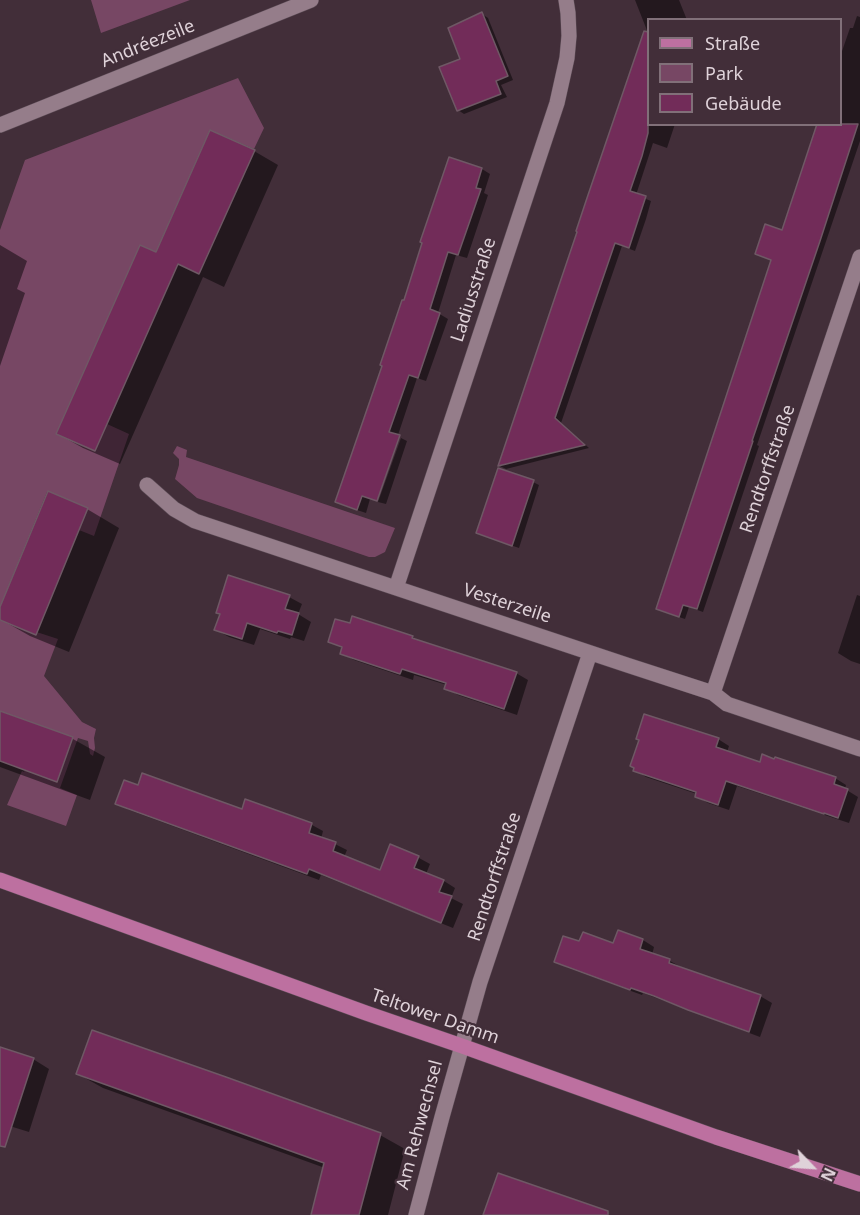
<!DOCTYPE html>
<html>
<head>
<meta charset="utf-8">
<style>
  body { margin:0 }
  #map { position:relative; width:860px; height:1215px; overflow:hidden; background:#422e39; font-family:"Noto Sans",sans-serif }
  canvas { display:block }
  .legend { position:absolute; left:647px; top:18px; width:195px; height:108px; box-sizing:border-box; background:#422e39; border:2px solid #817079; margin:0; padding:8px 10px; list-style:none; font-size:18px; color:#dfd2d9 }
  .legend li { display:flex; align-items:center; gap:12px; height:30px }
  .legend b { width:30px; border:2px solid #817079 }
  .north { position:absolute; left:782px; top:1137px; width:60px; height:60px; -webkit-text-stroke:4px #422e39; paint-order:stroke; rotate:115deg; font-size:16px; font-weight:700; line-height:24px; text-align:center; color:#dfd2d9 }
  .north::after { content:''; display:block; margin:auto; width:21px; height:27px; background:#dfd2d9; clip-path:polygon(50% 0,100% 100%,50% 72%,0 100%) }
</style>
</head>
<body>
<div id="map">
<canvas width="860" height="1215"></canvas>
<ul class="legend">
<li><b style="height:8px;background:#bd70a0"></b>Straße</li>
<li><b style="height:16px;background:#774764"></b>Park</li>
<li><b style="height:16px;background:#722c59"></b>Gebäude</li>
</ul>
<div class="north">N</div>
</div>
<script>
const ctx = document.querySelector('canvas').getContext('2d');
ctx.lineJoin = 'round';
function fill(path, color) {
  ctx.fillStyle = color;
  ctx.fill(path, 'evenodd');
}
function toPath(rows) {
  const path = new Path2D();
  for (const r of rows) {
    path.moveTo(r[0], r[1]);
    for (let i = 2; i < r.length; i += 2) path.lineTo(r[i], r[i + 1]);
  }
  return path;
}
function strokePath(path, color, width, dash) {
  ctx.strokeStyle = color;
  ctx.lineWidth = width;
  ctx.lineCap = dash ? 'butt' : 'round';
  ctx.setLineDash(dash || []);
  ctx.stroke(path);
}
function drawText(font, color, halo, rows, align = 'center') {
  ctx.font = font + ' "Noto Sans",sans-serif';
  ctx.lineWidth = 4.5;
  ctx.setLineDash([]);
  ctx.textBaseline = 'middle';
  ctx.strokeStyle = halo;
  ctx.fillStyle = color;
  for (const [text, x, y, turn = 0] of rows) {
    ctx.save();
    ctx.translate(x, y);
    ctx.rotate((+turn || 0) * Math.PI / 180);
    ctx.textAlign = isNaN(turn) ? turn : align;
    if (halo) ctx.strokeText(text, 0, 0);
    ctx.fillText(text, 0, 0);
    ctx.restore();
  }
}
fill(toPath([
  [91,0,190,0,101,33],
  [238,78,264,128,254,149,210,130,156,252,56,434,95,451,107,424,129,434,94,536,79,530,87,508,47,492,0,607,0,230,25,160],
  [177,446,187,450,186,457,395,528,385,552,375,557,369,557,197,498,175,479,179,465,179,459,173,453],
  [0,620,58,639,44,676,82,722,96,729,94,738,95,748,93,756,90,754,88,741,78,738,60,788,77,795,66,826,7,805,22,771,24,772,25,770,57,782,73,738,0,711]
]), '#774764');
fill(toPath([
  [635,0,679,0,687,20,648,20,648,33],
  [482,14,488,18,513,80,501,85,507,97,464,114,458,110,462,60],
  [857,16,860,17,860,141,757,445,759,446,703,612,689,607,685,619,664,612,658,609,772,260,757,254,783,232,840,124,840,57,850,28,853,28],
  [634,67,648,72,648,124,675,124,667,148,653,143,636,195,651,201,646,219,635,251,622,246,561,423,589,448,506,469,500,466],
  [254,151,278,165,224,287,203,277,120,464,83,448,58,434,156,254],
  [450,159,482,169,490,174,484,193,488,195,467,258,456,255,438,313,448,319,426,381,417,378,376,501,370,499,366,513,345,506,337,501,405,302],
  [0,245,27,261,17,289,25,293,0,366],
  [401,438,407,441,386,504,378,502],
  [533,482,539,485,519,548,484,536,478,533],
  [87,509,119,528,69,652,30,636,0,619,0,610],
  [857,595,860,596,860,664,851,661,838,653],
  [289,597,302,604,298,614,311,622,304,641,291,637,290,639,260,629,254,645,229,637,216,630],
  [412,637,421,642,516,673,528,680,517,715,458,695,446,688,447,685,414,675,413,680,354,660,341,653,342,648,330,641],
  [0,713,73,739,105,757,90,800,0,767],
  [718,739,729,746,727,752,761,763,835,778,846,785,845,789,858,797,849,823,737,786,729,810,708,803,697,797,697,794,646,777,635,770],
  [138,786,242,811,246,801,312,825,323,831,321,839,335,844,347,850,344,857,380,872,391,846,419,858,430,864,426,874,444,881,455,888,451,898,463,904,453,928,321,875,319,880,129,810,117,804],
  [619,932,643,940,654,947,652,955,670,961,681,967,760,996,772,1003,760,1037,643,993,642,995,568,968,556,961,580,943,614,944],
  [0,1049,33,1059,49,1069,29,1132,0,1123],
  [78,1074,380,1135,405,1149,388,1215,313,1215,325,1168,103,1088]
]), '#0007');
const building = toPath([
  [482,12,508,76,496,81,501,94,457,111,439,67,460,59,448,28,482,12],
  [644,31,648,32,648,133,642,156,630,191,646,196,629,248,615,243,555,418,585,445,498,466,577,232,576,231,587,198,644,31],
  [817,124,858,124,820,241,752,441,753,441,697,609,683,605,679,617,656,609,771,260,755,254,765,224,782,230,817,124],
  [210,130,255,150,199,274,178,264,95,451,56,434,140,245,156,252,210,130],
  [449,157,482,168,476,188,481,189,458,255,448,252,430,309,440,313,418,378,409,375,389,432,400,435,377,501,362,496,357,510,335,502,382,366,380,365,402,300,404,300,422,243,420,242,449,157],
  [498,468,534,480,512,546,476,533,498,468],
  [48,491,88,508,36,635,0,620,0,607,48,491],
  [228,575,290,595,285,609,299,613,292,635,278,631,277,633,247,623,242,639,214,630,220,614,216,613,228,575],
  [352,616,413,636,412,638,517,672,504,709,444,689,446,683,402,669,400,674,340,654,342,647,328,642,335,619,350,623,352,616],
  [0,711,73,737,57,782,0,761,0,711],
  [644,714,719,738,716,747,760,762,762,754,774,759,775,757,836,777,834,784,848,789,838,818,824,813,824,814,726,781,718,805,695,797,696,792,633,771,634,768,630,766,639,740,636,739,644,714],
  [142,773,242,809,245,799,312,823,309,833,336,842,333,851,380,870,390,844,419,856,414,868,444,880,439,892,452,896,441,923,309,869,307,874,115,804,124,780,138,785,142,773],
  [618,930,643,939,640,949,670,959,669,963,761,995,749,1032,688,1010,654,996,631,988,630,990,554,962,563,936,579,941,583,932,613,943,618,930],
  [92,1030,226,1077,381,1133,359,1215,311,1215,324,1163,76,1074,92,1030],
  [0,1047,34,1058,5,1147,0,1146,0,1047],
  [498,1173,608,1211,608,1215,483,1215,498,1173]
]);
fill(building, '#722c59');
strokePath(building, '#6f5865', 1.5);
const minor = toPath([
  [0,125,311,0],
  [147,485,174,509,195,521,627,665,713,693,727,704,860,749],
  [396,588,557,103,567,58,569,36,568,13,566,0],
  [713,693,860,257],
  [416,1215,442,1117,480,982,590,653]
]);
const major = toPath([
  [0,880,366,1013,462,1046,716,1137,860,1184]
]);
strokePath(minor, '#5b4b55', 16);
strokePath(major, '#5b4b55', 16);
strokePath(minor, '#957d8a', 15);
strokePath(major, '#bd70a0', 15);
drawText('18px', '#dfd2d9', '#422e39', [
  ["Andréezeile",148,44,-22],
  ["Ladiusstraße",474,290,-72],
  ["Rendtorffstraße",768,469,-71],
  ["Vesterzeile",507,604,18],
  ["Rendtorffstraße",495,877,-72],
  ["Teltower Damm",435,1017,19],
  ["Am Rehwechsel",420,1125,-75]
]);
</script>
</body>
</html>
